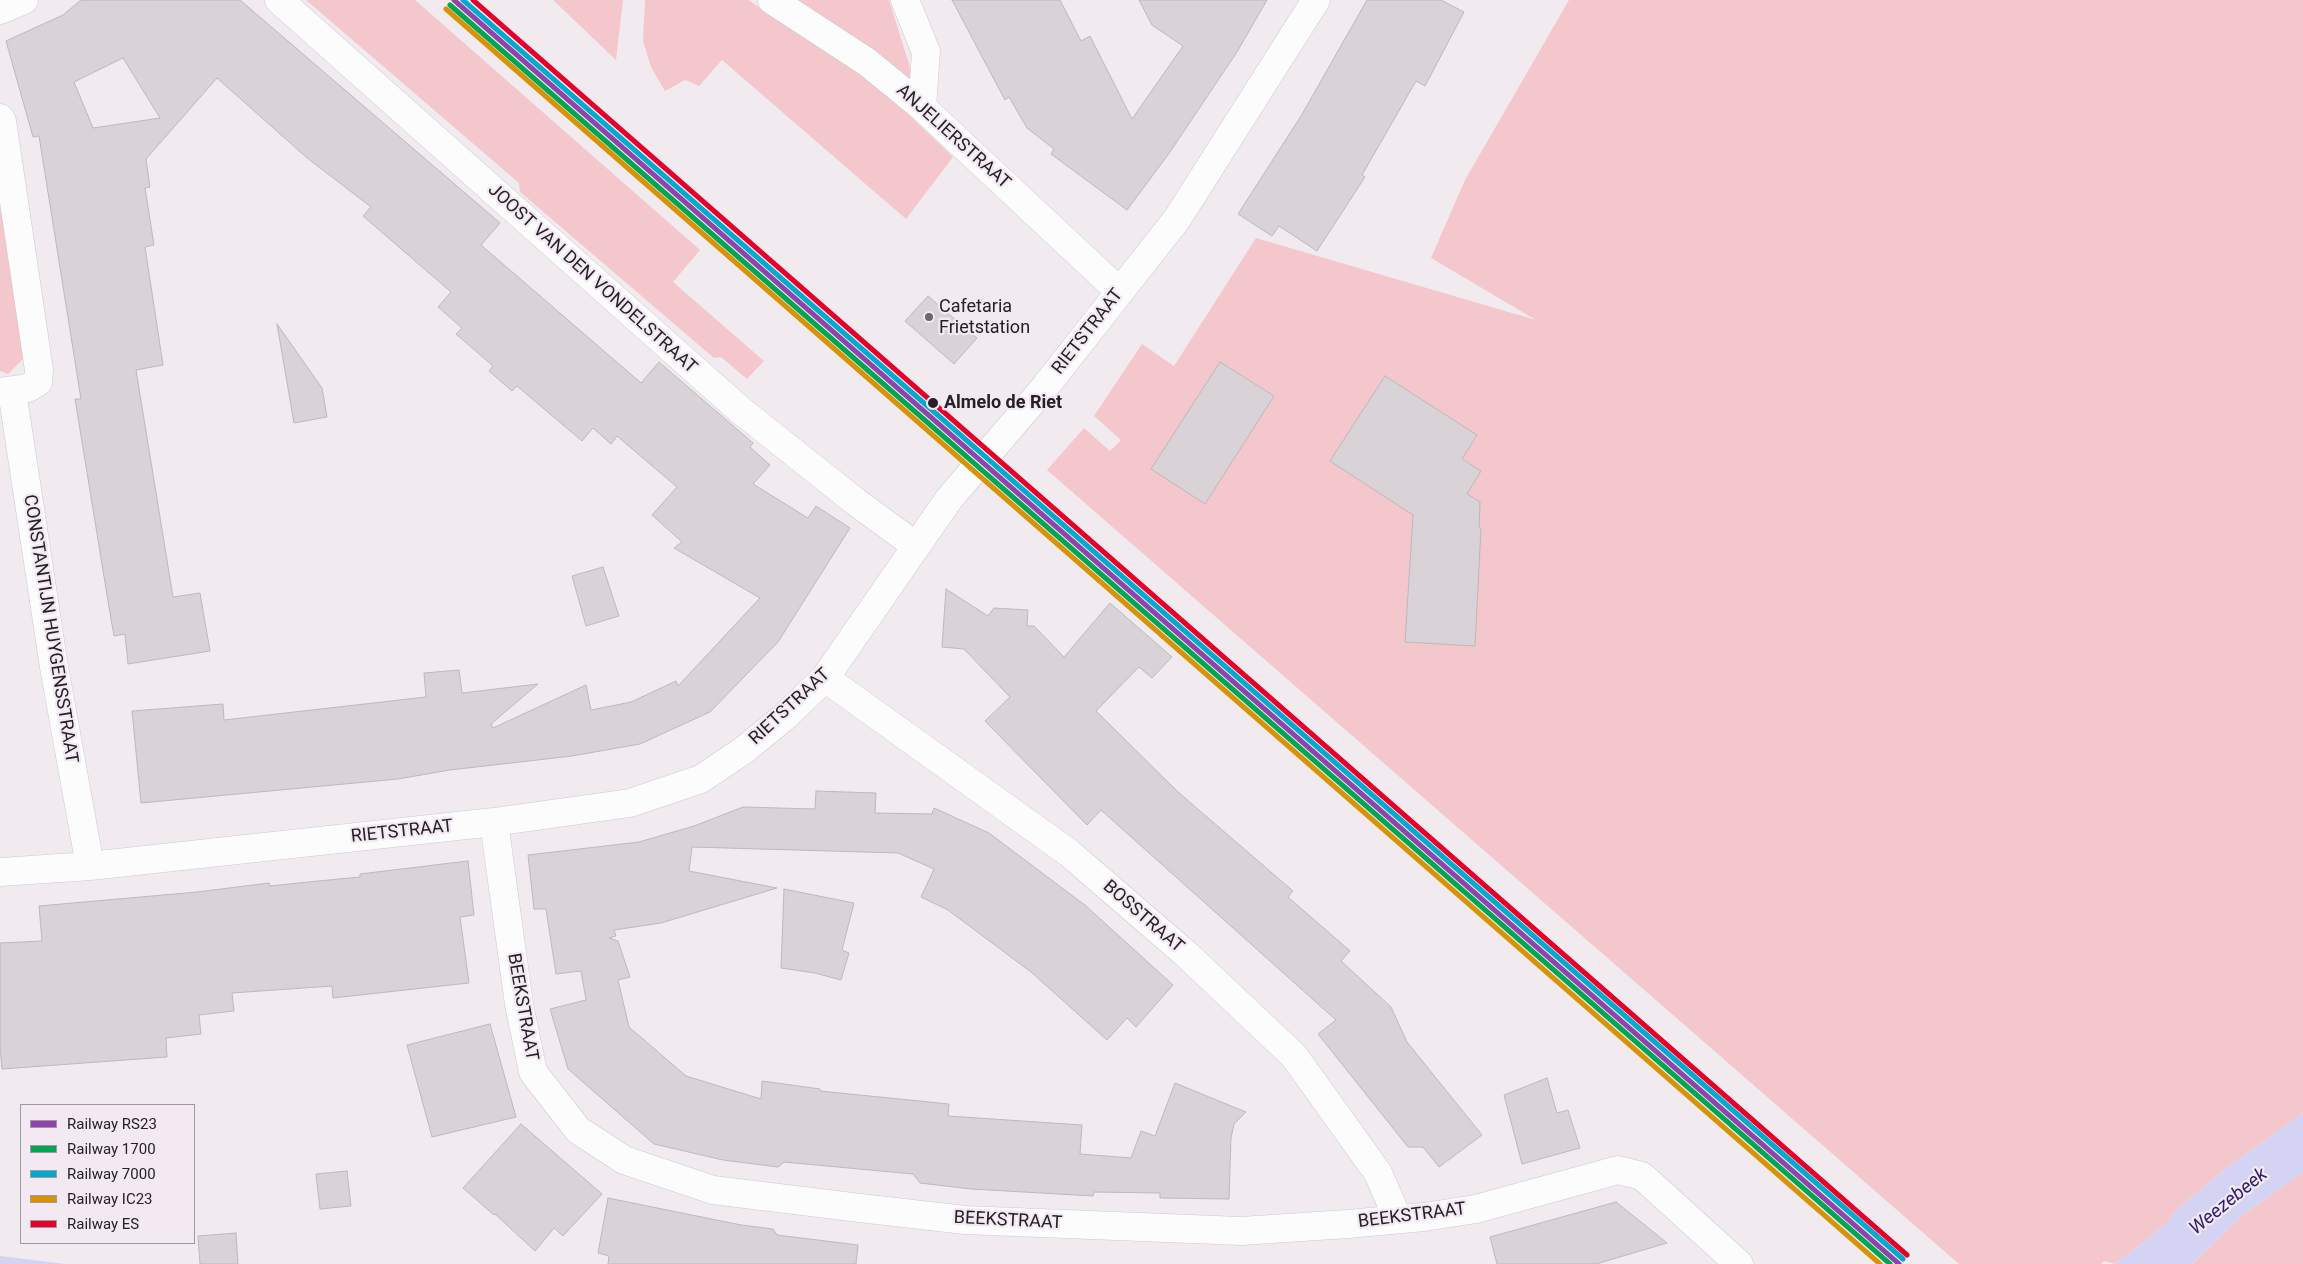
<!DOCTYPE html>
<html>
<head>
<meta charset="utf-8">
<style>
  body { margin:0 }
  #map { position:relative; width:2303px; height:1264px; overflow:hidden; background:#f1ebf0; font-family:Roboto,sans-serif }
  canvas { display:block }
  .legend { position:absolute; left:20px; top:1104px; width:175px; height:140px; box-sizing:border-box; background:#f3e9f2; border:1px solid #a199a0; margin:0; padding:6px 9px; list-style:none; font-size:15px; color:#252124 }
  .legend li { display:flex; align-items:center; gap:10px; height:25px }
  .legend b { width:25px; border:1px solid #a199a0 }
</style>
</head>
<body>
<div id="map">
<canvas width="2303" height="1264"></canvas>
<ul class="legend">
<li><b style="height:6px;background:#8e44ad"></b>Railway RS23</li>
<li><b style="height:6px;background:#00a651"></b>Railway 1700</li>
<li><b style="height:6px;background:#00a9ce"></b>Railway 7000</li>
<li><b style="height:6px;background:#d89205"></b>Railway IC23</li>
<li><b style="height:6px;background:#e4002b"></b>Railway ES</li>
</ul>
</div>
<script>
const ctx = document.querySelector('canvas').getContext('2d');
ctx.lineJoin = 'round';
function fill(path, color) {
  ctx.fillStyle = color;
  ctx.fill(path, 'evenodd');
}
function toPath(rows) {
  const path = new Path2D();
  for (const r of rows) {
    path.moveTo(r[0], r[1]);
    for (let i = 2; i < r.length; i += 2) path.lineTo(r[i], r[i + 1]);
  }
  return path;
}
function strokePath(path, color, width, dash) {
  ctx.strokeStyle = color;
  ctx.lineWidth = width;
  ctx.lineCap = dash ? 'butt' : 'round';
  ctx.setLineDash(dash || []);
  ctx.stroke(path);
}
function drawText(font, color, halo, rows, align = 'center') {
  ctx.font = font + ' Roboto,sans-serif';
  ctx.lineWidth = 4.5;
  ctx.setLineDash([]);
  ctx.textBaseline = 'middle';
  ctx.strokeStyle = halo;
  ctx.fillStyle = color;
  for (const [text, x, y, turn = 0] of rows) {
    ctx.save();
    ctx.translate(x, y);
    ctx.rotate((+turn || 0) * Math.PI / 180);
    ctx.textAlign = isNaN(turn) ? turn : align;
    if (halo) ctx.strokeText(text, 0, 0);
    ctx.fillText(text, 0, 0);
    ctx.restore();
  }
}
fill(toPath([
  [306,0,415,0,700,250,673,282,764,361,747,379,721,357,714,358,520,192,519,183],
  [553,0,623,0,616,60],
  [645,0,748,0,871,79,953,157,906,219,722,60,699,86,685,80,665,91,651,67,643,41],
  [798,0,889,0,917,90,814,11],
  [1569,0,2303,0,2303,1113,2221,1172,2171,1215,2171,1219,2150,1237,2115,1264,2104,1261,2101,1264,1959,1264,1047,470,1084,428,1110,451,1121,440,1094,416,1142,344,1174,366,1256,238,1536,320,1431,258,1465,180],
  [0,149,24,358,8,374,0,371],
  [2303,1172,2303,1264,2192,1264,2244,1214]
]), '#f3c7cb');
fill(toPath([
  [2303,1113,2303,1172,2244,1214,2192,1264,2115,1264,2150,1237,2171,1219,2171,1215,2221,1172],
  [0,1256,65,1264,0,1264]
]), '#d4d3f4');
const building = toPath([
  [81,0,240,0,500,223,481,245,641,383,659,362,753,443,750,447,770,465,753,484,808,518,816,506,850,528,778,642,710,712,640,744,572,756,450,770,398,779,141,803,132,711,223,704,224,720,426,697,424,673,459,670,462,693,538,684,491,724,493,728,586,685,591,710,631,702,676,681,678,686,760,598,674,548,682,542,652,515,677,487,617,436,611,444,593,428,582,441,517,386,512,391,489,371,493,366,456,334,462,328,438,307,451,292,363,216,371,207,306,157,217,78,146,159,150,187,145,188,154,245,145,247,163,365,136,370,173,597,200,593,210,651,128,664,125,634,114,636,109,607,75,399,81,399,39,136,33,137,6,41,63,15,81,0],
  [123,58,160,118,93,128,74,82,123,58],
  [952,0,1060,0,1081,41,1090,36,1132,119,1183,46,1152,25,1139,0,1267,0,1237,52,1170,152,1127,210,1051,154,1054,149,1027,128,1009,97,1005,100,952,0],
  [1367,0,1441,0,1464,12,1425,86,1416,81,1362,175,1365,177,1317,251,1279,226,1272,236,1238,214,1301,116,1367,0],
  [928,296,977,338,954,364,905,321,928,296],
  [277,324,322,388,327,417,294,423,277,324],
  [1220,362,1274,396,1205,504,1151,469,1220,362],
  [1385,376,1477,435,1462,459,1481,471,1467,494,1480,502,1479,528,1481,528,1475,646,1405,642,1413,515,1330,461,1385,376],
  [603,567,619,616,586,626,572,576,603,567],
  [946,589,988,616,994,608,1028,610,1027,626,1034,626,1064,657,1110,603,1172,657,1152,678,1139,667,1096,711,1178,792,1293,891,1288,897,1350,951,1341,961,1391,1007,1407,1042,1482,1135,1439,1167,1423,1147,1408,1147,1318,1034,1336,1020,1101,810,1087,825,985,721,1010,697,964,649,942,647,946,589],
  [816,791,876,793,875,813,932,814,934,808,989,833,1086,906,1173,985,1136,1027,1127,1018,1107,1040,1031,972,948,910,921,897,934,869,898,853,692,847,689,871,777,888,661,923,614,930,616,936,609,938,618,941,630,977,618,980,629,1027,686,1076,761,1099,762,1081,820,1089,820,1091,949,1104,948,1116,1082,1125,1080,1154,1131,1158,1141,1131,1155,1136,1175,1083,1246,1112,1234,1124,1231,1138,1229,1199,1160,1198,1160,1193,1094,1192,1093,1196,971,1189,920,1183,913,1174,784,1162,778,1167,723,1160,654,1144,568,1069,550,1009,586,1000,581,971,556,974,546,909,534,909,528,855,639,842,694,826,743,807,815,809,816,791],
  [468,861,474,915,460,917,469,983,333,998,332,986,232,993,234,1011,199,1015,201,1034,166,1038,167,1057,2,1069,0,1047,0,943,42,941,39,906,197,892,269,883,270,886,308,882,360,877,360,874,468,861],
  [784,889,854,903,842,950,849,953,841,980,815,973,781,968,784,889],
  [490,1024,516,1117,432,1137,407,1045,490,1024],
  [1547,1078,1557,1113,1568,1110,1580,1148,1522,1164,1504,1095,1547,1078],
  [521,1124,602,1194,563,1236,554,1228,535,1251,495,1214,494,1215,463,1188,521,1124],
  [347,1171,351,1206,320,1209,316,1174,347,1171],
  [608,1198,741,1225,773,1229,777,1235,858,1245,856,1264,608,1264,609,1256,598,1253,608,1198],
  [1616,1202,1667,1243,1596,1264,1497,1264,1490,1237,1616,1202],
  [236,1233,238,1264,200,1264,198,1236,236,1233]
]);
fill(building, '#d9d3d7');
strokePath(building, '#bdb8bc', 1);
const minor = toPath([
  [279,0,739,409,856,502,916,546],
  [772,0,867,62,922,107,1120,292],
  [905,0,926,52,922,107],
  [0,10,24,0],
  [0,118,2,121,39,370,38,382,28,388,0,392],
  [12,391,54,667,90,866],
  [825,678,1069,853,1186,954,1294,1056,1378,1173,1398,1219],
  [494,822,519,1004,533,1072,578,1130,624,1160,713,1190,860,1208,965,1220,1241,1231,1348,1224,1424,1217,1476,1209,1618,1170,1642,1176,1739,1264],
  [0,872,90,866,494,822,630,803,701,779,744,750,783,718,825,678,949,499,1045,387,1177,219,1316,0]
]);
strokePath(minor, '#ccc8cc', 29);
strokePath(minor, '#fdfcfd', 28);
strokePath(toPath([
  [454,0,1899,1264]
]), '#8e44ad', 5);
strokePath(toPath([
  [450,5,1890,1264]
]), '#00a651', 5);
strokePath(toPath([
  [463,0,1903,1259]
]), '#00a9ce', 5);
strokePath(toPath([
  [446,9,1880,1264]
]), '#d89205', 5);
strokePath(toPath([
  [473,0,1907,1255]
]), '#e4002b', 5);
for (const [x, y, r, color] of [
  [929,317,5,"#6c686b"],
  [933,403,6,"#252124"]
]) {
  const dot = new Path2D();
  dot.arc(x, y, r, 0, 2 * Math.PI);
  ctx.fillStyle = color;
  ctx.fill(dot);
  strokePath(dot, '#f3e9f2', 2);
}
drawText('18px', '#252124', '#f3e9f2', [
  ["ANJELIERSTRAAT",953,137,42],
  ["JOOST VAN DEN VONDELSTRAAT",592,279,42],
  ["RIETSTRAAT",1088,332,-52],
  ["CONSTANTIJN HUYGENSSTRAAT",50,629,81],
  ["RIETSTRAAT",790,707,-43],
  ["RIETSTRAAT",402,832,-6],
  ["BOSSTRAAT",1143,917,41],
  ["BEEKSTRAAT",522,1007,80],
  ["BEEKSTRAAT",1412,1216,-7],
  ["BEEKSTRAAT",1008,1221,3]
]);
drawText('18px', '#252124', '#f3e9f2', [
  ["Cafetaria",939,307],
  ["Frietstation",939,328]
], 'left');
drawText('bold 18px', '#252124', '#f3e9f2', [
  ["Almelo de Riet",944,403]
], 'left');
drawText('italic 19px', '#2d2073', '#f3e9f2', [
  ["Weezebeek",2229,1202,-39]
]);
</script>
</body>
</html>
